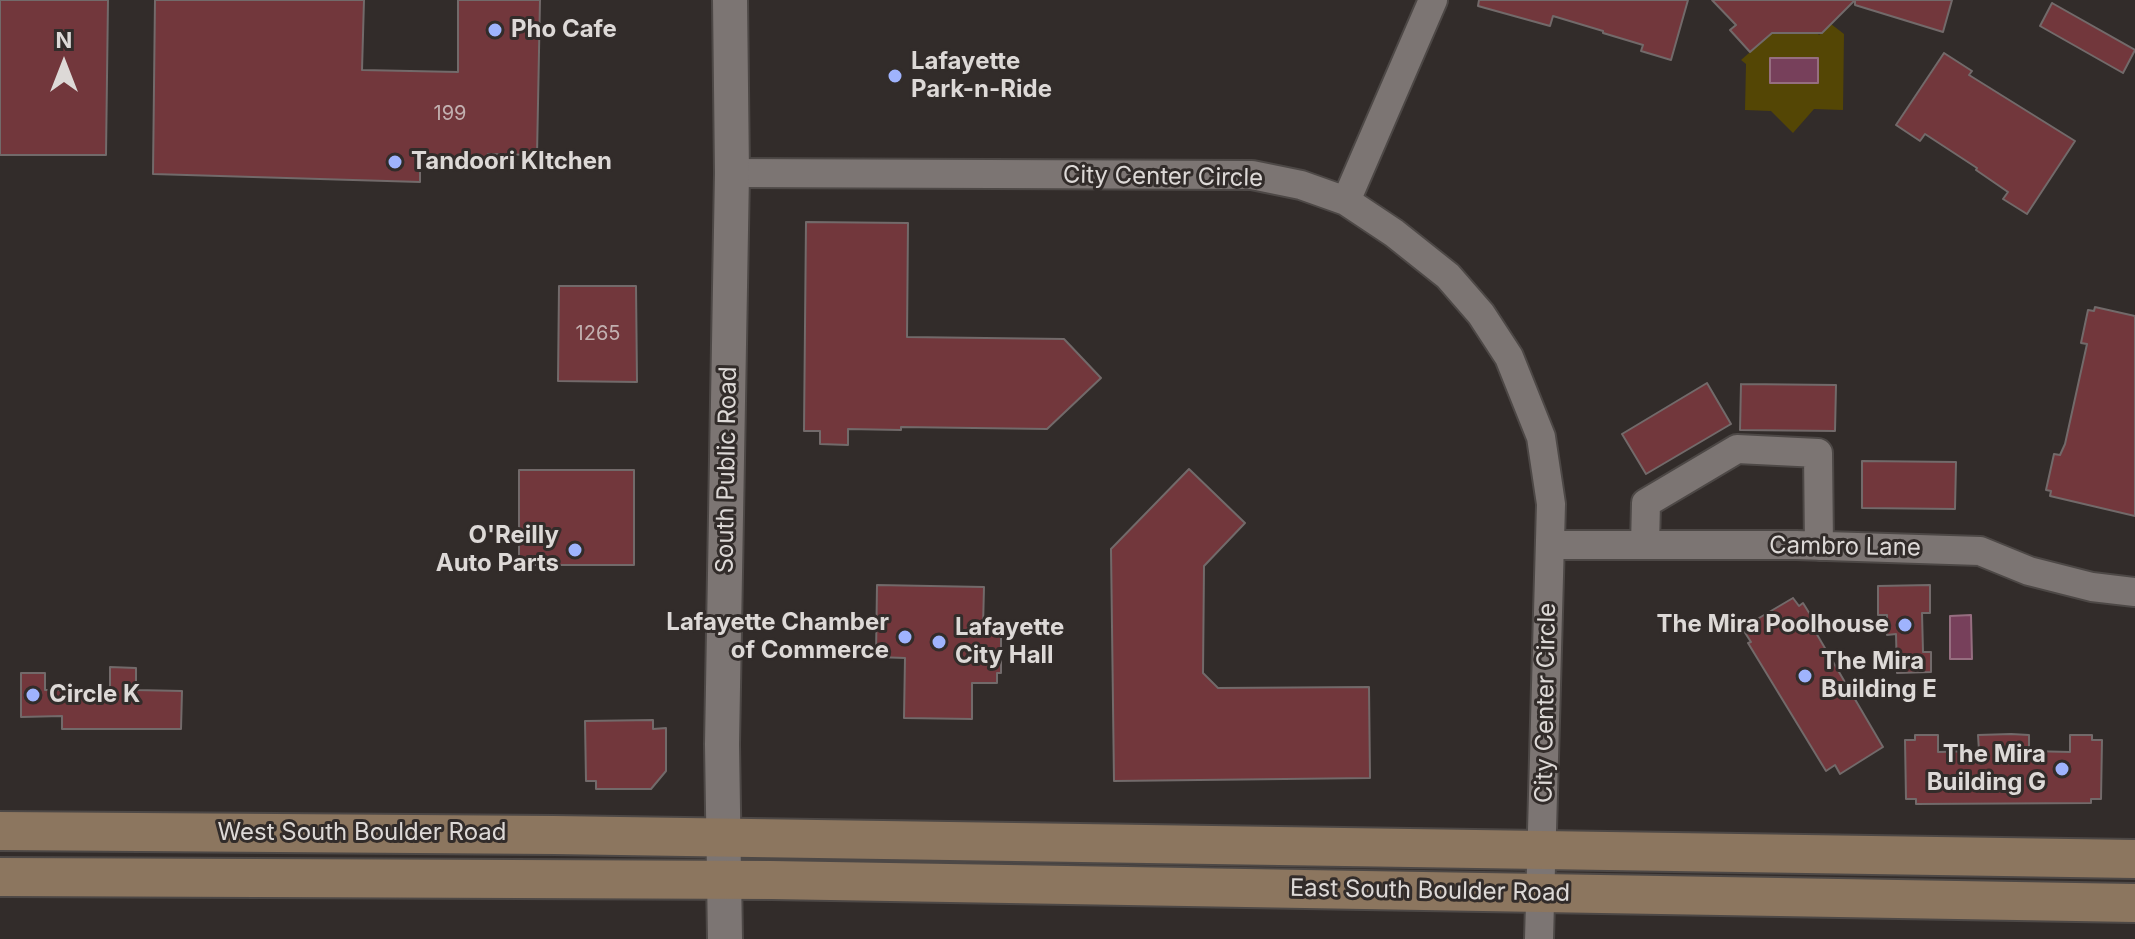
<!DOCTYPE html>
<html>
<head>
<meta charset="utf-8">
<style>
  body { margin:0 }
  #map { position:relative; width:2135px; height:939px; overflow:hidden; background:#322c2a; font-family:Inter,sans-serif }
  canvas { display:block }
  .north { position:absolute; left:24px; top:24px; width:80px; height:80px; -webkit-text-stroke:6px #322c2a; paint-order:stroke; rotate:0deg; font-size:22px; font-weight:700; line-height:32px; text-align:center; color:#ddd9d7 }
  .north::after { content:''; display:block; margin:auto; width:28px; height:36px; background:#ddd9d7; clip-path:polygon(50% 0,100% 100%,50% 72%,0 100%) }
</style>
</head>
<body>
<div id="map">
<canvas width="2135" height="939"></canvas>
<div class="north">N</div>
</div>
<script>
const ctx = document.querySelector('canvas').getContext('2d');
ctx.lineJoin = 'round';
function fill(path, color) {
  ctx.fillStyle = color;
  ctx.fill(path, 'evenodd');
}
function toPath(rows) {
  const path = new Path2D();
  for (const r of rows) {
    path.moveTo(r[0], r[1]);
    for (let i = 2; i < r.length; i += 2) path.lineTo(r[i], r[i + 1]);
  }
  return path;
}
function strokePath(path, color, width, dash) {
  ctx.strokeStyle = color;
  ctx.lineWidth = width;
  ctx.lineCap = dash ? 'butt' : 'round';
  ctx.setLineDash(dash || []);
  ctx.stroke(path);
}
function drawText(font, color, halo, rows, align = 'center') {
  ctx.font = font + ' Inter,sans-serif';
  ctx.lineWidth = 6;
  ctx.setLineDash([]);
  ctx.textBaseline = 'middle';
  ctx.strokeStyle = halo;
  ctx.fillStyle = color;
  for (const [text, x, y, turn = 0] of rows) {
    ctx.save();
    ctx.translate(x, y);
    ctx.rotate((+turn || 0) * Math.PI / 180);
    ctx.textAlign = isNaN(turn) ? turn : align;
    if (halo) ctx.strokeText(text, 0, 0);
    ctx.fillText(text, 0, 0);
    ctx.restore();
  }
}
fill(toPath([
  [1800,16,1819,35,1831,24,1844,34,1843,110,1814,109,1793,133,1771,111,1745,110,1746,64,1741,60,1772,33]
]), '#544605');
const water = toPath([
  [1770,58,1818,58,1818,83,1770,83,1770,58],
  [1971,615,1972,659,1950,659,1950,616,1971,615]
]);
fill(water, '#77405b');
strokePath(water, '#966e80', 2);
const building = toPath([
  [0,0,108,0,106,155,0,155,0,0],
  [155,0,364,0,362,70,458,72,458,0,540,0,537,155,488,154,488,167,420,166,420,182,153,174,155,0],
  [1479,0,1688,0,1671,60,1641,51,1643,45,1603,33,1603,31,1553,16,1550,26,1478,6,1479,0],
  [1712,0,1855,0,1822,33,1772,33,1750,52,1730,30,1736,25,1712,0],
  [1855,0,1952,0,1943,32,1855,5,1855,0],
  [2052,3,2135,50,2123,73,2040,26,2052,3],
  [1944,53,1972,71,1969,75,2075,141,2027,214,2003,199,2008,192,1976,170,1977,168,1925,134,1920,141,1896,125,1944,53],
  [806,222,908,223,907,337,1064,339,1101,378,1047,429,901,427,901,430,848,429,848,445,820,444,820,431,804,431,806,222],
  [559,286,636,286,637,382,558,381,559,286],
  [2095,307,2135,316,2135,516,2050,496,2051,491,2046,490,2054,454,2060,455,2065,444,2087,344,2081,343,2088,310,2094,311,2095,307],
  [1707,383,1731,424,1646,474,1622,434,1707,383],
  [1741,384,1836,385,1835,431,1740,430,1741,384],
  [1862,461,1956,462,1955,509,1862,508,1862,461],
  [1189,469,1245,523,1204,566,1203,673,1218,688,1369,687,1370,778,1114,781,1111,549,1189,469],
  [519,470,634,470,634,565,519,565,519,470],
  [877,585,984,587,983,627,1001,627,1001,673,997,673,997,683,972,683,972,719,904,718,905,658,876,657,877,585],
  [1930,585,1930,613,1922,613,1923,652,1931,652,1931,672,1897,673,1896,634,1887,635,1887,615,1878,615,1878,586,1930,585],
  [1793,598,1799,606,1803,603,1816,624,1812,626,1883,747,1840,774,1835,765,1826,771,1748,643,1751,642,1742,628,1793,598],
  [110,667,136,668,136,690,182,691,181,729,62,729,62,716,21,717,21,673,45,673,45,690,110,690,110,667],
  [653,720,653,729,666,728,666,771,651,789,596,789,596,781,586,781,585,721,653,720],
  [1915,735,1938,735,1938,752,1979,751,1978,735,2011,734,2029,735,2029,751,2070,752,2070,735,2092,735,2092,740,2102,740,2101,799,2091,799,2091,803,1916,804,1916,799,1906,799,1905,740,1915,740,1915,735]
]);
fill(building, '#72373c');
strokePath(building, '#726a6a', 2);
const minor = toPath([
  [732,173,1252,175,1301,185,1346,201,1394,233,1448,276,1481,314,1509,357,1541,437,1551,504,1539,939],
  [1346,201,1433,0],
  [1550,545,1796,545,1980,551,2029,571,2092,587,2135,592],
  [1645,545,1646,503,1737,449,1818,453,1819,546]
]);
const tertiary = toPath([
  [725,939,722,744,732,173,730,0]
]);
const secondary = toPath([
  [0,831,554,835,2135,859],
  [0,877,771,880,2135,903]
]);
strokePath(minor, '#4d4846', 32);
strokePath(tertiary, '#4d4846', 38);
strokePath(secondary, '#4d4846', 42);
strokePath(minor, '#7c7573', 28);
strokePath(tertiary, '#7c7573', 34);
strokePath(secondary, '#8c765f', 38);
for (const [x, y, r, color] of [
  [495,30,8,"#9fb3fd"],
  [895,76,8,"#9fb3fd"],
  [395,162,8,"#9fb3fd"],
  [575,550,8,"#9fb3fd"],
  [1905,625,8,"#9fb3fd"],
  [905,637,8,"#9fb3fd"],
  [939,642,8,"#9fb3fd"],
  [1805,676,8,"#9fb3fd"],
  [33,695,8,"#9fb3fd"],
  [2062,769,8,"#9fb3fd"]
]) {
  const dot = new Path2D();
  dot.arc(x, y, r, 0, 2 * Math.PI);
  ctx.fillStyle = color;
  ctx.fill(dot);
  strokePath(dot, '#322c2a', 3);
}
drawText('20px', '#c2b0b0', null, [
  ["199",450,114],
  ["1265",598,334]
]);
drawText('bold 24px', '#ddd9d7', '#322c2a', [
  ["Pho Cafe",511,30],
  ["Lafayette",911,62],
  ["Park-n-Ride",911,90],
  ["Tandoori KItchen",411,162],
  ["O'Reilly",559,536,"right"],
  ["Auto Parts",559,564,"right"],
  ["Lafayette Chamber",889,623,"right"],
  ["of Commerce",889,651,"right"],
  ["The Mira Poolhouse",1889,625,"right"],
  ["Lafayette",955,628],
  ["City Hall",955,656],
  ["The Mira",1821,662],
  ["Building E",1821,690],
  ["Circle K",49,695],
  ["The Mira",2046,755,"right"],
  ["Building G",2046,783,"right"]
], 'left');
drawText('24px', '#ddd9d7', '#322c2a', [
  ["City Center Circle",1163,177,1],
  ["South Public Road",727,470,-89],
  ["Cambro Lane",1845,547,1],
  ["City Center Circle",1546,703,-89],
  ["West South Boulder Road",362,833],
  ["East South Boulder Road",1430,891,1]
]);
</script>
</body>
</html>
